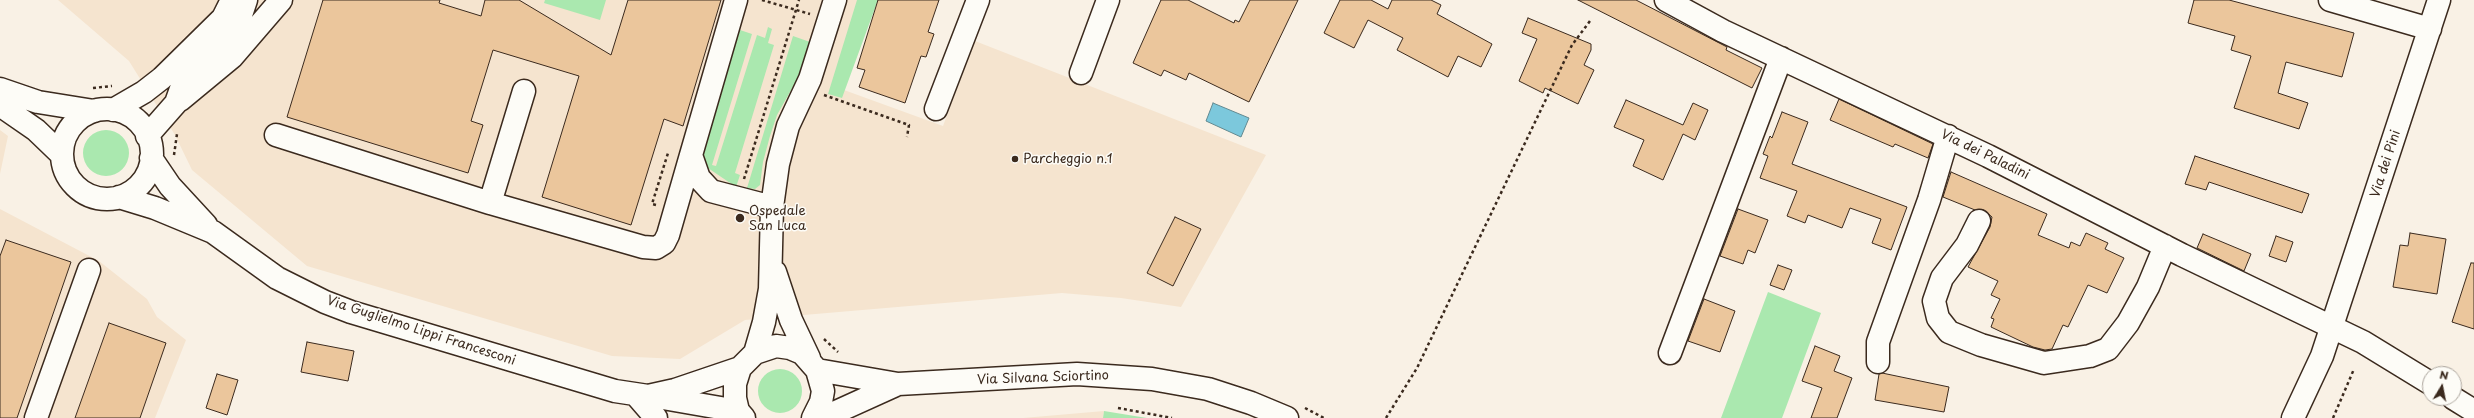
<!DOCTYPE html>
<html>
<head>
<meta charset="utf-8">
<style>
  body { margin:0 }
  #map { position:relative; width:2474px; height:418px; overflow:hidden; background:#f9f1e5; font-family:"Playpen Sans",sans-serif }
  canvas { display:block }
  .north { position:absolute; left:2422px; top:366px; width:40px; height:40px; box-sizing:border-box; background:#fdfcf7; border:1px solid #afa8a0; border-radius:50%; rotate:10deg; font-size:11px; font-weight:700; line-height:16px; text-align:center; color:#3b2a1e }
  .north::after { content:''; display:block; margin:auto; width:14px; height:18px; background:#3b2a1e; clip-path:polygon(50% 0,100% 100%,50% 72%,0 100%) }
</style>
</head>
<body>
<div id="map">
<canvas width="2474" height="418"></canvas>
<div class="north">N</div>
</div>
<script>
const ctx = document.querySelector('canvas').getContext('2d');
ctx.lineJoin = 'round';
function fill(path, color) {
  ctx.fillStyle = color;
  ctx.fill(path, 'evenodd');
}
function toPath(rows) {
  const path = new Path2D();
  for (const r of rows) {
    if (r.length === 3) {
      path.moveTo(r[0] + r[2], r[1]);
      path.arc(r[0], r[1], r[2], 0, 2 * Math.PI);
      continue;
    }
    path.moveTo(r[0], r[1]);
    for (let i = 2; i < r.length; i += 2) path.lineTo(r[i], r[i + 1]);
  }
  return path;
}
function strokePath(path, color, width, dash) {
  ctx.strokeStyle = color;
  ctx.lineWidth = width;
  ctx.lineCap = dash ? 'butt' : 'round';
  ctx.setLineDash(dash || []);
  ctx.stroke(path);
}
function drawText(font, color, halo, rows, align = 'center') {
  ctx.font = font + ' "Playpen Sans",sans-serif';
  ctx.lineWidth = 3;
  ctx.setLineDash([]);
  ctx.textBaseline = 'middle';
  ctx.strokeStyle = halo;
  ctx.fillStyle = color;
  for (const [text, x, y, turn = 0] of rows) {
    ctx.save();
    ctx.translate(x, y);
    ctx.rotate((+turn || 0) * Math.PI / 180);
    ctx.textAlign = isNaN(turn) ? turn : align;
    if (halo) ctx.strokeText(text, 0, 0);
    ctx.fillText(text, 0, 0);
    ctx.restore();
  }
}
fill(toPath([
  [58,0,860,0,833,86,943,126,975,41,1266,155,1181,307,1121,298,1062,293,745,320,680,359,612,356,307,266,192,170,175,135,129,61],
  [0,130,8,136,0,174],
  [0,209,99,261,147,299,157,317,186,340,155,418,0,418],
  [1104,411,1103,418,1023,418]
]), '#f5e4cf');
fill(toPath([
  [545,0,606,0,600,20,544,3],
  [857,0,878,0,842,98,828,94],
  [768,27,772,29,768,43,774,45,735,173,740,175,736,187,705,166,700,148,734,28,752,34,712,165,716,166,757,35,765,38],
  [793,36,810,42,799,76,777,115,770,136,763,162,760,185,755,189,747,188],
  [106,153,23],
  [1768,292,1821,313,1782,418,1721,418],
  [780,391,22],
  [1104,411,1147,418,1103,418]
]), '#aae8af');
const water = toPath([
  [1213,103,1249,118,1241,137,1206,121,1213,103]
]);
fill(water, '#7cc8dc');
strokePath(water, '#628990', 1);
const building = toPath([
  [323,0,440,0,439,3,481,16,485,0,519,0,611,55,628,0,721,0,683,126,664,119,631,225,542,197,579,76,493,50,471,121,483,125,468,173,287,117,323,0],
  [878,0,939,0,928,32,934,34,926,57,921,56,905,103,859,87,865,70,857,68,878,0],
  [1161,0,1188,0,1234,23,1235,20,1239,22,1250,0,1298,0,1249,102,1189,73,1186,80,1164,70,1161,76,1133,63,1161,0],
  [1340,0,1371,0,1388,9,1392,0,1431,0,1441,5,1437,14,1492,44,1481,67,1458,56,1448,77,1397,50,1403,38,1368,20,1354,48,1324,33,1340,0],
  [1578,0,1636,0,1727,47,1726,50,1762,68,1752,88,1578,0],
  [2194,0,2229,0,2354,33,2342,77,2286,62,2278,93,2308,103,2299,129,2234,108,2251,56,2231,50,2235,36,2188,23,2194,0],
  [1528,18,1591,44,1591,50,1584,65,1594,70,1578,104,1545,88,1543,93,1519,81,1537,39,1522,33,1528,18],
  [1839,99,1933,144,1928,158,1895,144,1893,147,1830,120,1839,99],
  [1626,100,1683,125,1693,103,1708,110,1695,140,1683,134,1663,180,1633,166,1644,140,1614,127,1626,100],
  [1782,112,1808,122,1792,164,1907,207,1891,250,1872,243,1881,219,1850,208,1842,228,1808,215,1805,223,1787,216,1797,191,1760,178,1768,156,1763,154,1770,136,1772,138,1782,112],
  [2195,156,2309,194,2302,213,2209,182,2206,190,2185,184,2195,156],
  [1951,172,2047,214,2038,235,2069,248,2071,242,2080,246,2086,233,2108,243,2105,249,2124,258,2107,293,2088,285,2068,327,2063,325,2052,349,2045,350,2033,347,1991,327,1994,319,1991,318,2000,299,1991,295,1998,281,1968,267,1990,227,1992,217,1984,210,1975,210,1943,197,1951,172],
  [1738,209,1768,220,1755,253,1748,250,1743,264,1720,256,1738,209],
  [1175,217,1201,229,1173,286,1147,273,1175,217],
  [2410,233,2446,239,2437,294,2393,287,2400,245,2408,246,2410,233],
  [2203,234,2251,254,2244,271,2197,248,2203,234],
  [2276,236,2293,242,2286,262,2269,256,2276,236],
  [6,240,71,262,17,418,0,418,0,256,6,240],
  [2471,263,2474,263,2474,329,2452,322,2471,263],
  [1778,265,1792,270,1784,290,1770,285,1778,265],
  [1704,299,1735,311,1720,352,1688,341,1704,299],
  [109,323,166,343,140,418,75,418,109,323],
  [307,342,354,351,348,381,301,372,307,342],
  [1815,346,1840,356,1834,371,1852,378,1837,418,1811,418,1822,388,1802,381,1815,346],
  [1882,373,1949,387,1944,412,1875,400,1879,374,1882,373],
  [217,374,238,380,227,415,206,408,217,374]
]);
fill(building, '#ebc69c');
strokePath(building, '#3b2a1e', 1);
const minor = toPath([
  [736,0,691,155,699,178,711,191,772,207],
  [1666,0,1723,31,1988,156,2182,255,2363,342,2430,383],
  [2330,0,2430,29],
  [1081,73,1108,0],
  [0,89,38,102,94,111],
  [180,100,232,57,281,0],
  [0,105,36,130,62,155],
  [936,109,978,0],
  [107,154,45],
  [113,110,144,92,162,78,223,18,232,0],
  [276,135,490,203,643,247,656,248,664,243,668,235,691,155],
  [147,136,176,103,182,86,194,70,237,27,246,0],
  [151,158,170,186,206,225],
  [119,197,155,208,213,232,277,278,325,302,351,312,615,391,648,396,675,390,740,368],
  [490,203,524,91],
  [1979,221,1967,245,1942,278,1934,301,1938,318,1949,332,1981,345,2044,363,2090,356,2108,349,2128,323,2148,287,2165,246],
  [775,272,791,320,809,358],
  [755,353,764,322,770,289,772,207,778,164,788,126,810,79,835,0],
  [1670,353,1781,58],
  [1878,362,1878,342,1929,200,1948,136],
  [817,370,898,384,1077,374,1152,379,1208,389,1251,403,1287,418],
  [637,396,656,418],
  [657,397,738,411],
  [2453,398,2474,411],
  [36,418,89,270],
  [744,418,738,411,735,398,735,384,740,368,755,353,776,346,790,348,802,353,817,370,823,391,821,402,813,418],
  [823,418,898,384],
  [2293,418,2322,356,2439,0]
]);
strokePath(minor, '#3b2a1e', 25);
strokePath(toPath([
  [762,0,810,14],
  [93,88,112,86],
  [824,95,909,125,907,137],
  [174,155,177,134],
  [744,179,799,0],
  [656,205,652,204,668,153],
  [824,339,838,352],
  [1118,408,1172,418],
  [1305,408,1324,418],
  [1386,418,1417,368,1572,45,1590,21],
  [2333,418,2354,369]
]), '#3b2a1e', 2.5, [3, 3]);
strokePath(minor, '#fdfcf7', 22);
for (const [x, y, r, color] of [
  [1015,159,4,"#3b2a1e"],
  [740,218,5,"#3b2a1e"]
]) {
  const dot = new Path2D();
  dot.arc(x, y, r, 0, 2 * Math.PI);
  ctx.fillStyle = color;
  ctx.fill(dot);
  strokePath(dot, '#fdfcf7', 1.5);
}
drawText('13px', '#3b2a1e', '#fdfcf7', [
  ["Via dei Paladini",1985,155,26],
  ["Via dei Pini",2386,164,-72],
  ["Via Guglielmo Lippi Francesconi",421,331,18],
  ["Via Silvana Sciortino",1043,378,-2]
]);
drawText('13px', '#3b2a1e', '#fdfcf7', [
  ["Parcheggio n.1",1023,159],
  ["Ospedale",749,211],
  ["San Luca",749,226]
], 'left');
</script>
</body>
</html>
